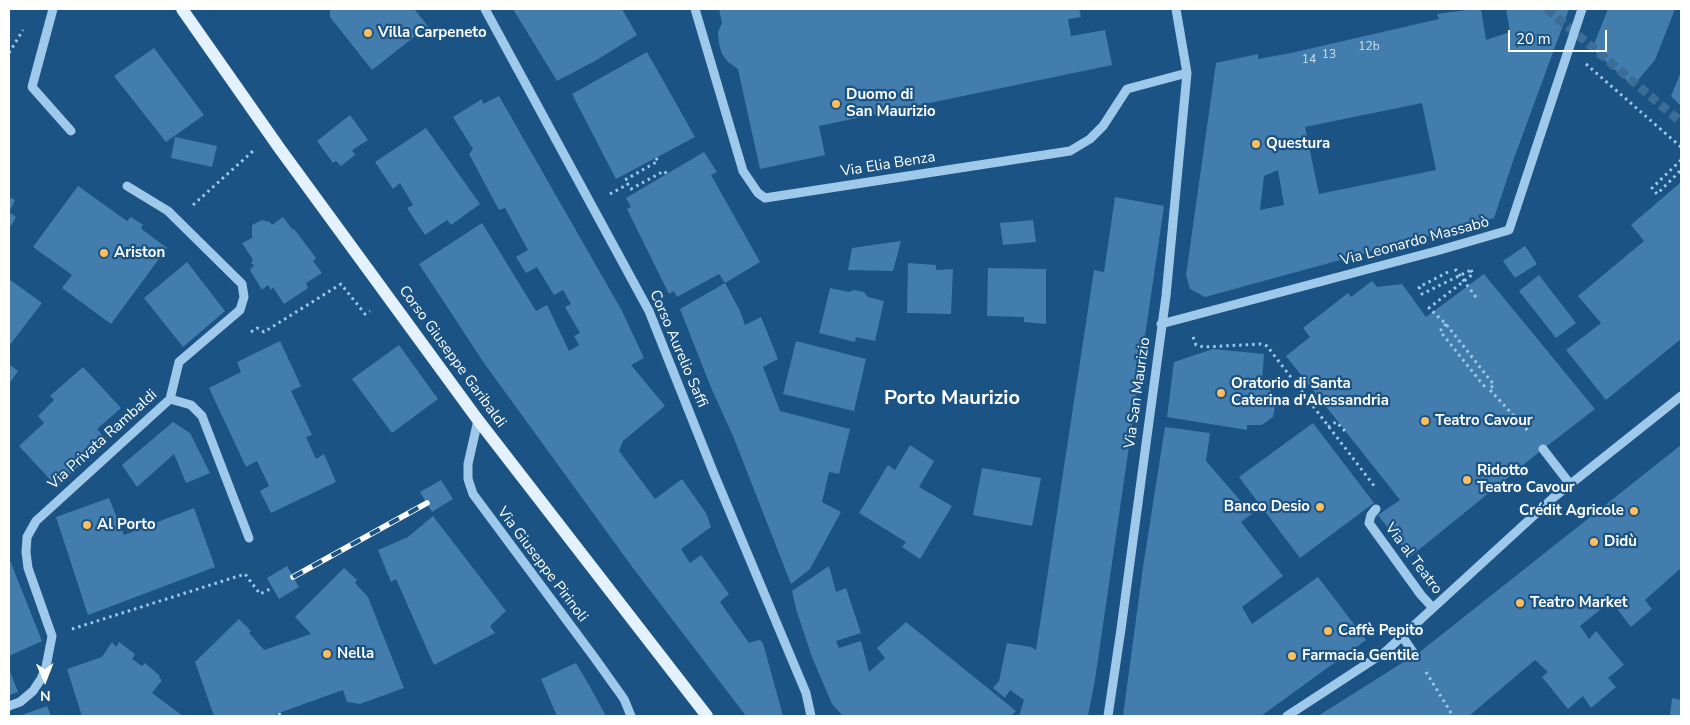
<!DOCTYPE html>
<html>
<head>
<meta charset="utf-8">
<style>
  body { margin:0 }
  #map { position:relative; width:1690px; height:725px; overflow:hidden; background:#1a5384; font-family:"Nunito Sans",sans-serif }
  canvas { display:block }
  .frame { position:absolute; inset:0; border:10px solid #fff; pointer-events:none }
  .north { position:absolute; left:20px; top:655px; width:50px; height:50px; -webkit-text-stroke:4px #1a5384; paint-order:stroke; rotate:179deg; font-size:14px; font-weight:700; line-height:20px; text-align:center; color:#fff }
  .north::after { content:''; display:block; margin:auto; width:18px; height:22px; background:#fff; clip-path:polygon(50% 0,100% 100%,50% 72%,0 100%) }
  .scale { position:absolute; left:1508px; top:30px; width:99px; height:22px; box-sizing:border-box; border:2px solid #fff; border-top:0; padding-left:6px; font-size:15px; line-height:18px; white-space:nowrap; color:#fff; -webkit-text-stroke:4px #1a5384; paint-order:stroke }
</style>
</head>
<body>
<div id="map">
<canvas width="1690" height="725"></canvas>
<div class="frame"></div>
<div class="north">N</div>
<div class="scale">20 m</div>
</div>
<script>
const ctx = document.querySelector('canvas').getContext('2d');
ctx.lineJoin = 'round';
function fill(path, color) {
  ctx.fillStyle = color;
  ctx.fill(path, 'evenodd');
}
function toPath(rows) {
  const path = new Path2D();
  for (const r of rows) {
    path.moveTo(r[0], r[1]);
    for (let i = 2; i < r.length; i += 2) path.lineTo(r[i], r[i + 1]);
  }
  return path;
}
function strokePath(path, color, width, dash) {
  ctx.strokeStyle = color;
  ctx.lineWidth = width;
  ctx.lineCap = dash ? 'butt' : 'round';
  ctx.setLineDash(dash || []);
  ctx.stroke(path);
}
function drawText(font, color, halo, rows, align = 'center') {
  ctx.font = font + ' "Nunito Sans",sans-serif';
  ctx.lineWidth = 4.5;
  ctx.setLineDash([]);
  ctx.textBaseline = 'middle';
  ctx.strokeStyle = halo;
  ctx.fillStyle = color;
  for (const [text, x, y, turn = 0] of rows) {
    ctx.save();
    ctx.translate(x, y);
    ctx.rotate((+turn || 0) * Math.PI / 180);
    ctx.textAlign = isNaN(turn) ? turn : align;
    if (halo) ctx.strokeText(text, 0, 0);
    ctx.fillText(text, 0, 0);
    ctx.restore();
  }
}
fill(toPath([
  [330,9,414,9,428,26,372,70,330,17],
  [513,9,622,9,637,35,595,61,557,81],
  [719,9,1079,9,1081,17,1068,19,1071,36,1105,30,1112,65,819,126,825,155,760,169,738,69,728,62,722,54,719,44,718,32,722,23],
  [1474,9,1481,9,1486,40,1510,32,1506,9,1569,9,1513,161,1494,218,1205,297,1190,289,1186,275,1216,63,1258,54,1258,59,1291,53,1439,19,1437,14],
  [1422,103,1436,170,1319,194,1305,127],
  [1278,170,1284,205,1260,210,1264,176],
  [1608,9,1675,9,1655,60,1633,86,1592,49],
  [154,48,204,115,166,142,114,76],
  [647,52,695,137,616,179,572,94],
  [1681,72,1681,106,1671,96],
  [499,96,621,309,644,358,631,365,665,406,623,441,619,451,655,499,682,479,706,513,711,527,681,549,690,563,701,555,729,594,720,602,749,643,755,641,760,640,763,643,783,716,746,716,633,568,484,363,419,264,482,223,536,311,547,305,569,351,579,345,574,336,580,333,565,307,571,304,563,290,554,295,537,267,526,273,516,257,528,250,505,208,499,210,469,154,473,149,453,117,482,99,483,104],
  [350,115,368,140,352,150,355,155,341,166,336,161,333,163,317,141],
  [426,128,480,204,451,225,447,220,425,235,407,208,413,205,400,183,393,189,375,162],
  [175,137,217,146,212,167,171,158],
  [704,152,717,172,711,175,760,262,725,283,719,274,677,297,674,291,669,294,627,209,631,207,626,198],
  [1681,182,1681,339,1606,400,1566,350,1601,323,1578,296,1644,241,1631,225],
  [78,186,127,221,131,217,143,225,141,228,143,230,167,248,111,324,62,288,72,275,33,247],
  [9,197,15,200,9,212],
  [1115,197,1164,206,1095,680,1088,716,1019,716,1024,700,1010,690,1005,698,993,688,999,681,1007,643,1031,647,1036,650,1094,270,1104,272],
  [9,212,16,217,9,229],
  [283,217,292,229,294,229,316,258,313,261,322,273,306,283,308,288,284,304,273,287,271,290,268,285,262,290,250,270,254,265,251,263,253,260,242,243,252,238,252,225,262,220,270,222,272,225],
  [1033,220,1036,242,1003,245,1000,223],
  [901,241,893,271,848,270,852,248],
  [1525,246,1537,264,1515,278,1503,261],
  [187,262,225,311,183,347,144,298],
  [908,263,936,265,936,270,953,269,951,314,907,313],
  [988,268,1046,269,1046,324,1024,322,1024,317,987,316],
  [1484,274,1595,409,1538,453,1410,557,1378,515,1400,500,1286,356,1310,337,1303,328,1348,293,1351,297,1372,281,1377,287,1402,284,1426,317],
  [1539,275,1576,323,1556,338,1519,291],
  [9,279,42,303,9,346],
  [725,283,740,311,745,325,761,317,778,359,763,367,780,411,850,429,839,474,829,472,822,502,841,512,810,569,791,584,733,436,712,390,680,309],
  [830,288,849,292,854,290,864,292,868,297,884,301,875,341,856,337,855,342,819,333],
  [280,341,301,386,291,391,312,435,306,437,316,459,324,454,336,482,271,513,260,491,269,486,257,461,246,467,209,388,241,372,237,362],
  [796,341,866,359,854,411,783,394],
  [399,345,438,399,392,433,352,379],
  [1213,349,1264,354,1262,382,1268,387,1276,399,1273,417,1262,425,1247,425,1247,430,1167,417,1174,362],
  [9,364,18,371,9,384],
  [83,367,121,408,97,429,103,436,85,451,89,456,57,487,19,446,44,423,38,416,54,400,50,396],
  [173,422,190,433,210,473,186,483,174,454,137,487,122,465],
  [1313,423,1374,503,1300,558,1239,477],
  [1165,427,1210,433,1206,461,1252,514,1241,522,1283,576,1242,607,1252,624,1318,577,1366,640,1261,716,1123,716,1143,567],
  [910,445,934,461,919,487,952,506,920,559,902,547,906,542,859,513,888,465,895,470],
  [1681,445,1681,568,1645,600,1652,609,1631,627,1611,601,1580,626,1589,639,1596,631,1624,665,1608,678,1616,687,1591,708,1583,696,1568,709,1542,677,1548,672,1535,660,1469,716,1318,716,1421,651],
  [982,468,1041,478,1032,526,973,515],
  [441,480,453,499,432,512,420,492],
  [109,498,124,535,194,508,215,567,88,615,56,517],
  [433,516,506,611,490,626,495,633,434,665,396,579,391,582,378,550,408,537],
  [9,558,42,641,9,656],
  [287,566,299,587,279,599,267,578],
  [829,566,836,592,846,588,861,633,836,641,839,648,861,641,869,672,885,658,877,648,906,622,1016,711,1011,716,843,716,832,704,812,657,796,609,792,591],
  [344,568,357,580,355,583,368,597,404,688,360,704,347,702,343,690,279,713,275,715,276,716,214,716,195,662,239,619,251,631,249,633,264,650,311,634,295,617],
  [112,642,116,647,119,642,135,654,132,659,142,666,145,663,160,676,159,678,162,680,152,693,183,716,82,716,67,669,102,657],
  [576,663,589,685,606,716,557,716,541,679],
  [9,669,18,692,9,695],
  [1672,698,1681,700,1681,716,1670,716],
  [47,706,51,716,19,716]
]), '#437dad');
strokePath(toPath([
  [1547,9,1681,122]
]), '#3c6d96', 9, [9, 4.5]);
strokePath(toPath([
  [9,53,23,30],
  [1586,64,1681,147],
  [656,158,658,161,625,180,631,189,664,171,667,174],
  [1681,160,1652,188,1657,194,1681,170],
  [610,194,628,184],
  [193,205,253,151],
  [1455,269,1478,300],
  [1471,270,1473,274,1429,308,1446,324,1494,385,1489,389,1530,433],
  [1448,272,1419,287,1422,294,1471,270],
  [1446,324,1440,331,1484,386,1482,388],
  [251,332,257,328,264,332,341,284,365,314,370,311],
  [1193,337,1196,345,1204,347,1261,344,1267,346,1375,487],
  [1328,427,1336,422,1347,433],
  [72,629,245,574,260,594,272,588],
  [1426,672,1453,716],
  [279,713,280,716]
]), '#9fc9eb', 3, [2.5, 4]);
strokePath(toPath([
  [53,9,32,87,71,131],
  [485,9,649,311,714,474,806,693,811,716],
  [695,9,743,171,758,193,765,198,1070,151,1090,139,1103,126,1127,89,1187,73],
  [1161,324,1440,250,1509,230,1582,9],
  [170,399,191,405,202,416,249,538],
  [478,420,468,464,468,479,473,494,594,657,624,699,631,716],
  [1543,449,1570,484],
  [1376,509,1371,515,1369,523,1421,595,1433,608],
  [1402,636,1415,655],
  [9,706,20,702,33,691,41,679,46,667,52,636,28,568,26,552,27,537,36,521,170,399,179,362,240,310,244,297,242,284,168,211,127,186],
  [1108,716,1121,629,1166,296,1187,73,1176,9],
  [1287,716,1385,652,1553,498,1681,396]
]), '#9fc9eb', 9);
strokePath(toPath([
  [182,9,280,149,478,420,707,716]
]), '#e4f1ff', 12);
const rail = toPath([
  [293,577,427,503]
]);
strokePath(rail, '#fff', 5.5);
strokePath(rail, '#1a5384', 4, [11]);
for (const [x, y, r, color] of [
  [368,33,5,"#febe5b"],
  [836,104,5,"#febe5b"],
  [1256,144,5,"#febe5b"],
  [104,253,5,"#febe5b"],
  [1221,393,5,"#febe5b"],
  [1425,421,5,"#febe5b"],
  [1467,480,5,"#febe5b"],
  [1320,507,5,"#febe5b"],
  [1634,511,5,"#febe5b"],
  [87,525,5,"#febe5b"],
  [1594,542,5,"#febe5b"],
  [1520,603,5,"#febe5b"],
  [1328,631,5,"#febe5b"],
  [327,654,5,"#febe5b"],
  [1292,656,5,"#febe5b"]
]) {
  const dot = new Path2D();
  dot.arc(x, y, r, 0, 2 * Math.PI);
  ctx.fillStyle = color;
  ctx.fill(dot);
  strokePath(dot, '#1a5384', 2);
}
drawText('12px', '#d0deea', null, [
  ["12b",1369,47],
  ["13",1329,55],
  ["14",1309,60]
]);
drawText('bold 15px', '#fff', '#1a5384', [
  ["Villa Carpeneto",378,33],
  ["Duomo di",846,95],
  ["San Maurizio",846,112],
  ["Questura",1266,144],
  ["Ariston",114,253],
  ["Oratorio di Santa",1231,384],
  ["Caterina d'Alessandria",1231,401],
  ["Teatro Cavour",1435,421],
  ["Ridotto",1477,471],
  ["Teatro Cavour",1477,488],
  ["Banco Desio",1310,507,"right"],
  ["Crédit Agricole",1624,511,"right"],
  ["Al Porto",97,525],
  ["Didù",1604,542],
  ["Teatro Market",1530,603],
  ["Caffè Pepito",1338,631],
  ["Nella",337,654],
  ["Farmacia Gentile",1302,656]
], 'left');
drawText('15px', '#fff', '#1a5384', [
  ["Via Elia Benza",888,165,-9],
  ["Via Leonardo Massabò",1415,242,-15],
  ["Corso Aurelio Saffi",678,349,67],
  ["Corso Giuseppe Garibaldi",452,357,54],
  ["Via San Maurizio",1138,393,-82],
  ["Via Privata Rambaldi",103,440,-42],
  ["Via al Teatro",1413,559,53],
  ["Via Giuseppe Pirinoli",542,565,53]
]);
drawText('bold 20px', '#fff', '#1a5384', [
  ["Porto Maurizio",952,399]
]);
</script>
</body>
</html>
